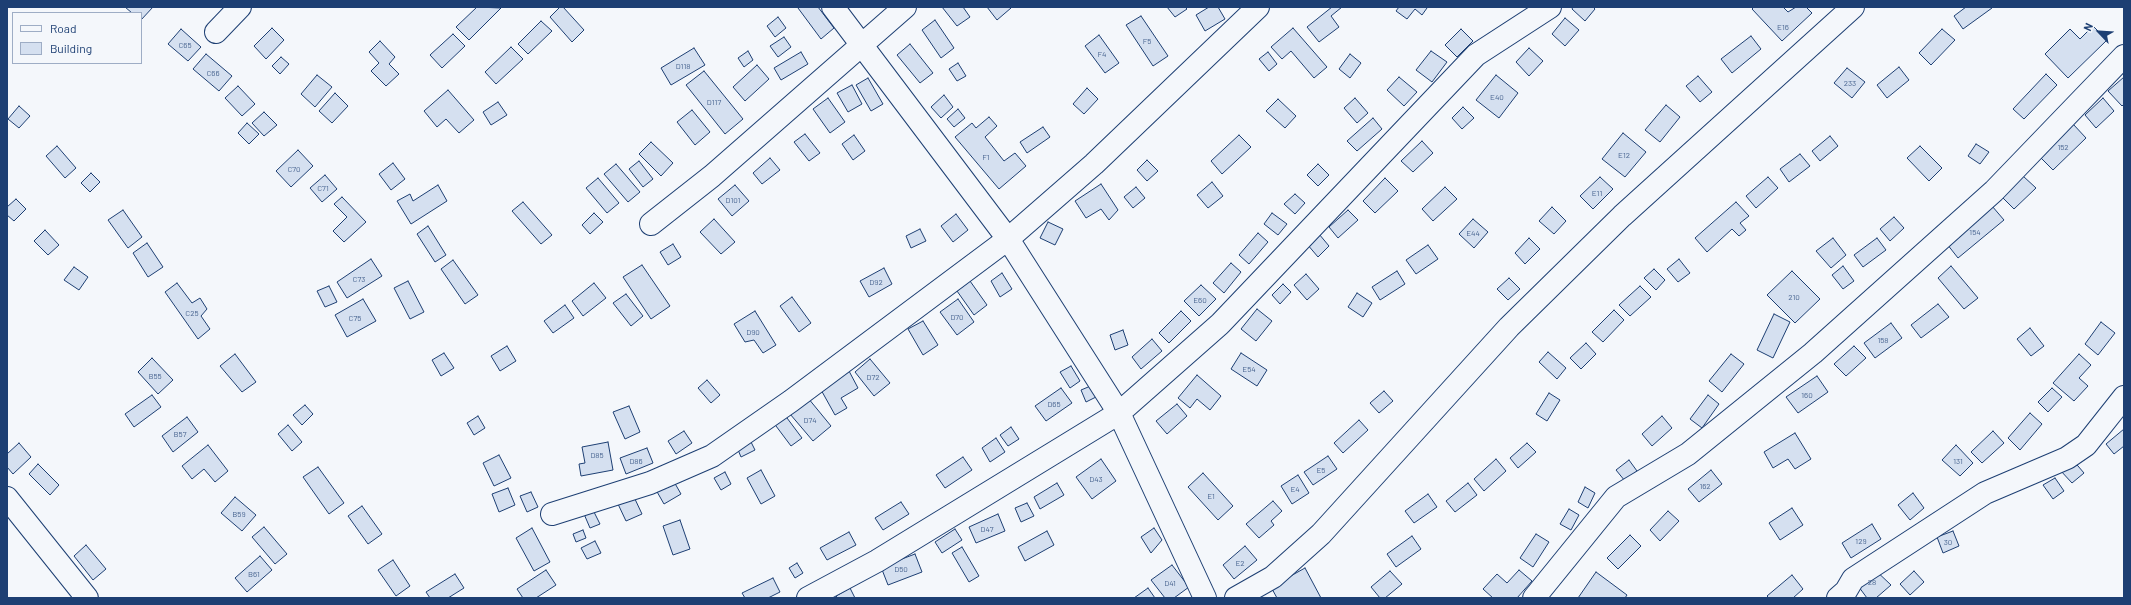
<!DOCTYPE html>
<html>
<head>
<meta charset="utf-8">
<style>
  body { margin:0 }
  #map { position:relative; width:2131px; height:605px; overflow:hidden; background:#f4f7fb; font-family:Barlow,sans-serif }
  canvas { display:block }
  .frame { position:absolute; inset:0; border:8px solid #1d3f73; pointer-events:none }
  .legend { position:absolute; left:12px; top:12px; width:130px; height:52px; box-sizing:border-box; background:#f4f7fb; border:1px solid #9eadc5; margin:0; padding:5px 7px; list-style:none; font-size:12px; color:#1d3f73 }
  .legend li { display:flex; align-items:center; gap:8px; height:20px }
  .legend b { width:20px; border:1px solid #9eadc5 }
  .north { position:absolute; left:2079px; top:12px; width:40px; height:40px; -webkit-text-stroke:3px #f4f7fb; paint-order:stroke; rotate:295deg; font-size:11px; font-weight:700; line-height:16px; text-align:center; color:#1d3f73 }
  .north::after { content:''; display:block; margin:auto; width:14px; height:18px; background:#1d3f73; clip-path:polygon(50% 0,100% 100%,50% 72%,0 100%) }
</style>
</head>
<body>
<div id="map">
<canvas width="2131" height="605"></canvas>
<div class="frame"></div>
<ul class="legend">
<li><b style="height:5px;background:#f4f7fb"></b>Road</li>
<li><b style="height:11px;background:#d5e0f0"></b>Building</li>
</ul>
<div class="north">N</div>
</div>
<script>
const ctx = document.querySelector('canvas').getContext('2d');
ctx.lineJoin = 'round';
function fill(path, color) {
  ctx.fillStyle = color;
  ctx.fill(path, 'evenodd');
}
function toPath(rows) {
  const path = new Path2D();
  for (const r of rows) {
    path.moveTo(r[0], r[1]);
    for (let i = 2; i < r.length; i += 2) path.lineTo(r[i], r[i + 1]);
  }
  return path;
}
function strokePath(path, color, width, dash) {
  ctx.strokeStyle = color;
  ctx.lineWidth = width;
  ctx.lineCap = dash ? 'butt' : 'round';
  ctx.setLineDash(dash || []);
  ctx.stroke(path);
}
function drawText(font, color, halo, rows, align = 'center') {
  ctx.font = font + ' Barlow,sans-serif';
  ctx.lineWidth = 3;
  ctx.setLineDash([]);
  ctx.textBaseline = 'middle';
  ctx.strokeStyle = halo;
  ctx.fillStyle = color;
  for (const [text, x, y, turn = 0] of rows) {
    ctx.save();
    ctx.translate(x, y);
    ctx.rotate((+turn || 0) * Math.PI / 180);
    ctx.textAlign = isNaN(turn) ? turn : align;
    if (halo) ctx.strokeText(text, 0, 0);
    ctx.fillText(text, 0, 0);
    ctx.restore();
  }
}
const building = toPath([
  [125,7,153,7,141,20,141,13,132,13,125,7],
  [477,7,501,8,469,40,456,27,477,7],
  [560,7,563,7,584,30,572,42,550,17,560,7],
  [799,7,818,7,834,28,821,39,798,8,799,7],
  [942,7,963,7,970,17,957,26,942,7],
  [987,7,1009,7,1011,8,997,20,987,7],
  [1167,7,1185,7,1187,9,1175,17,1167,7],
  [1209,7,1218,7,1225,19,1205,31,1196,15,1209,7],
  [1332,7,1342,7,1331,16,1339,27,1319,42,1307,27,1332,7],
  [1399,7,1426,7,1427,8,1422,15,1415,9,1407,19,1396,11,1399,7],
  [1573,7,1593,7,1595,9,1585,21,1572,9,1573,7],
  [1754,7,1783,7,1788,12,1796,7,1806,7,1812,13,1782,41,1752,9,1754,7],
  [1966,7,1991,7,1992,8,1963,29,1954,16,1966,7],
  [1141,16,1168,56,1153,66,1126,25,1141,16],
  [778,17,786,28,775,37,767,26,778,17],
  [1565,18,1579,30,1565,46,1552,34,1565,18],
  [935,20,954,48,941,58,922,30,935,20],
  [541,21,552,31,528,54,518,44,541,21],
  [2093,26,2107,40,2068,78,2045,54,2070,29,2080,39,2093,26],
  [272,28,284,40,266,59,254,46,272,28],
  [1293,28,1327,67,1314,78,1291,51,1282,59,1271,47,1293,28],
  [181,29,201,47,188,61,168,44,181,29],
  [1461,29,1473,41,1457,57,1445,45,1461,29],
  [1942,29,1955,40,1931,65,1919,53,1942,29],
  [453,34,465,46,442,68,430,55,453,34],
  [1099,35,1119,63,1105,73,1085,46,1099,35],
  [1751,36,1761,49,1732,73,1721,59,1751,36],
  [784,37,791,47,778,57,770,46,784,37],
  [380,41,395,57,389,64,399,74,386,86,371,71,379,63,369,52,380,41],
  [910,44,933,73,920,83,897,55,910,44],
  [511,47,523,59,496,84,485,72,511,47],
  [694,48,705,65,671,85,661,68,694,48],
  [1529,48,1543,61,1529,76,1516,62,1529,48],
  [748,51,753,60,744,67,738,58,748,51],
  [1431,51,1447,62,1432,82,1416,70,1431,51],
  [801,52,808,64,781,80,774,68,801,52],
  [1268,52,1277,64,1269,71,1259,59,1268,52],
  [206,54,232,76,219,91,193,69,206,54],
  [1350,54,1361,63,1350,78,1339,69,1350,54],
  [281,57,289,64,280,74,272,66,281,57],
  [958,63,966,76,957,81,949,69,958,63],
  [757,65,769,79,745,101,733,87,757,65],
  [1899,67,1909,80,1887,98,1877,85,1899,67],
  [1847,68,1865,82,1852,98,1834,83,1847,68],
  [704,71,743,119,725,134,686,85,704,71],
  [2046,74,2057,85,2024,119,2013,109,2046,74],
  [317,75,332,87,315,107,301,94,317,75],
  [1496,75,1518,93,1499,118,1476,100,1496,75],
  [1698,76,1712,92,1700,102,1686,86,1698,76],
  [1399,77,1417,92,1404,106,1387,90,1399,77],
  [2124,77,2124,104,2122,106,2108,91,2124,77],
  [868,78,883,104,871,111,856,85,868,78],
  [852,85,862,104,848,112,837,93,852,85],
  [238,86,255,104,242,116,225,98,238,86],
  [1087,88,1098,99,1084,114,1073,104,1087,88],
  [448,90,474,120,459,133,446,119,437,127,424,111,448,90],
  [335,93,348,106,332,123,319,111,335,93],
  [944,95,953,107,941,118,931,107,944,95],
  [828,98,845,122,830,133,813,109,828,98],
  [1355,98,1368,113,1357,123,1344,108,1355,98],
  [2103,98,2114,111,2096,128,2085,115,2103,98],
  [1278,99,1296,116,1285,128,1266,111,1278,99],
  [498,102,507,115,491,125,483,112,498,102],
  [1666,105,1680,117,1660,142,1645,130,1666,105],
  [19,106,30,116,19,128,8,119,19,106],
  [1463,107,1474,118,1462,129,1452,118,1463,107],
  [958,109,965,118,954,127,947,119,958,109],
  [692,110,710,132,695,145,677,122,692,110],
  [264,112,277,125,264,136,252,123,264,112],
  [989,117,997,126,985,137,1004,161,1015,153,1026,166,999,189,955,137,972,123,976,128,989,117],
  [1373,118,1382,129,1357,151,1347,141,1373,118],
  [247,123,259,134,249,144,238,133,247,123],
  [2073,124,2086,138,2053,170,2040,157,2073,124],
  [1043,127,1050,137,1027,153,1020,142,1043,127],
  [1623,133,1646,152,1625,177,1602,159,1623,133],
  [805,134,820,153,809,161,794,142,805,134],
  [854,135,865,151,853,160,842,144,854,135],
  [1239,135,1251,147,1222,174,1211,161,1239,135],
  [1830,136,1838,146,1820,161,1812,151,1830,136],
  [1422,141,1433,153,1413,172,1401,161,1422,141],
  [651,142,673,163,661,176,639,154,651,142],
  [1976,144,1989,152,1980,164,1968,156,1976,144],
  [57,146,76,168,65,178,46,156,57,146],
  [1920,146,1942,168,1929,181,1907,158,1920,146],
  [298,150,313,166,291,187,276,171,298,150],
  [1800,154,1810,166,1789,182,1780,169,1800,154],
  [770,158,780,170,762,184,753,173,770,158],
  [1147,160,1158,171,1147,181,1137,170,1147,160],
  [639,161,653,179,643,187,629,169,639,161],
  [393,163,405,179,391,190,379,174,393,163],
  [616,164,640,192,628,202,604,174,616,164],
  [1318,164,1329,175,1318,186,1307,175,1318,164],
  [91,173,100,182,90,192,81,183,91,173],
  [325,175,337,189,322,202,310,188,325,175],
  [2023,176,2036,188,2014,209,2002,197,2023,176],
  [1600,177,1613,189,1593,209,1580,196,1600,177],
  [1768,177,1778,188,1756,208,1746,196,1768,177],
  [598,178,619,203,607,213,586,188,598,178],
  [1385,178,1398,191,1375,213,1363,201,1385,178],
  [1212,182,1223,196,1208,208,1197,195,1212,182],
  [1101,184,1118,210,1109,220,1101,209,1086,218,1075,201,1101,184],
  [438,185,447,201,411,224,397,201,410,194,413,201,438,185],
  [735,185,749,201,732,216,718,199,735,185],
  [1136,187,1145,198,1133,208,1124,197,1136,187],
  [1445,187,1457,199,1433,221,1422,209,1445,187],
  [1295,194,1305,203,1295,214,1284,204,1295,194],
  [342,197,366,222,344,242,333,231,347,217,334,204,342,197],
  [16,199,26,209,14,221,7,215,7,207,16,199],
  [523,202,552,235,541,244,512,211,523,202],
  [1736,202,1749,216,1740,223,1746,230,1739,236,1732,229,1707,252,1695,238,1736,202],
  [1992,206,2004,220,1958,258,1947,244,1992,206],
  [1552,207,1566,221,1554,234,1539,221,1552,207],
  [123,210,142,237,128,248,108,220,123,210],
  [1348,210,1358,220,1338,238,1329,227,1348,210],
  [594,213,603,222,590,234,582,225,594,213],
  [1272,213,1287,224,1278,235,1264,224,1272,213],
  [956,214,968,230,953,242,941,226,956,214],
  [1894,217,1904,228,1890,241,1880,229,1894,217],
  [714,219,735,242,721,254,700,232,714,219],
  [1473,219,1488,232,1474,248,1459,234,1473,219],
  [1048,222,1063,229,1055,245,1040,238,1048,222],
  [428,226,446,255,435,262,417,234,428,226],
  [920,229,926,241,911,248,906,236,920,229],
  [45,230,59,245,48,255,34,241,45,230],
  [1258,233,1268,242,1249,264,1239,255,1258,233],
  [1319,234,1329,246,1318,257,1307,244,1319,234],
  [1529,238,1540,249,1525,264,1515,253,1529,238],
  [1833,238,1846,255,1831,268,1816,251,1833,238],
  [1877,238,1886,250,1863,267,1854,255,1877,238],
  [147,243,163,267,148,277,133,253,147,243],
  [673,244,681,257,668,265,660,252,673,244],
  [1428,245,1438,259,1416,274,1406,260,1428,245],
  [371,259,382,276,347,298,337,282,371,259],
  [1679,259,1690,273,1678,282,1667,269,1679,259],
  [453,260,478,295,465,304,441,269,453,260],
  [1231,263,1241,272,1224,293,1213,283,1231,263],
  [642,265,670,306,651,319,623,277,642,265],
  [1843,266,1854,281,1843,289,1832,275,1843,266],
  [1951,266,1978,298,1964,309,1938,278,1951,266],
  [74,267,88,277,79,290,64,280,74,267],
  [884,268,892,284,869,297,860,281,884,268],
  [1654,269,1665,280,1656,290,1644,278,1654,269],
  [1397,271,1405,284,1380,300,1372,287,1397,271],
  [1792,271,1820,299,1795,323,1767,295,1792,271],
  [1002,273,1012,289,1000,297,991,281,1002,273],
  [1306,274,1319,289,1307,300,1294,285,1306,274],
  [1509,278,1520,289,1508,300,1497,289,1509,278],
  [408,281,424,312,410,319,394,288,408,281],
  [970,281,987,305,974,315,957,291,970,281],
  [177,283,192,303,200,298,207,309,201,316,210,329,198,339,165,292,177,283],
  [594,283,606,298,583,316,572,301,594,283],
  [1283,284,1291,292,1280,304,1272,295,1283,284],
  [1201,285,1216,299,1199,316,1184,301,1201,285],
  [329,286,337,302,325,307,317,291,329,286],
  [1640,286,1651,297,1630,316,1619,305,1640,286],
  [1357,293,1372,303,1363,317,1348,307,1357,293],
  [626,294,643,316,631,326,613,303,626,294],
  [792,297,811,323,799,332,780,306,792,297],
  [363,299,376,321,347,337,335,315,363,299],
  [958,299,974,322,957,335,940,312,958,299],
  [1938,304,1949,317,1921,338,1911,325,1938,304],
  [565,305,574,318,553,333,544,321,565,305],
  [1257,309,1272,321,1256,341,1241,329,1257,309],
  [1614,310,1624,320,1603,342,1592,332,1614,310],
  [755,311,776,345,763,353,754,340,745,342,734,324,755,311],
  [1181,311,1191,321,1169,343,1159,333,1181,311],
  [1774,314,1790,322,1773,358,1757,350,1774,314],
  [923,321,938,345,923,355,908,329,923,321],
  [2101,322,2115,333,2098,355,2085,344,2101,322],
  [1891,323,1902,338,1875,358,1864,343,1891,323],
  [2030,328,2044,346,2031,356,2017,339,2030,328],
  [1123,330,1128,345,1115,350,1110,335,1123,330],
  [1152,339,1162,351,1141,369,1132,357,1152,339],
  [1586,343,1596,354,1581,369,1570,358,1586,343],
  [507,346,516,361,500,371,491,356,507,346],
  [1854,346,1866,358,1846,376,1834,364,1854,346],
  [1548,352,1566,368,1557,379,1539,362,1548,352],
  [444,353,454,368,441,376,432,360,444,353],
  [1241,353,1267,370,1257,386,1231,369,1241,353],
  [235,354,256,382,242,392,220,366,235,354],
  [1731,354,1744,364,1722,392,1709,381,1731,354],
  [2079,354,2091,365,2079,378,2088,386,2074,401,2053,383,2079,354],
  [152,358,173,380,158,394,138,372,152,358],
  [870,359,890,383,874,396,855,372,870,359],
  [1071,366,1080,381,1070,388,1060,372,1071,366],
  [849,371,858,388,841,398,847,408,835,415,820,388,849,371],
  [1197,375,1221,396,1210,410,1197,399,1190,408,1178,398,1197,375],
  [1817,376,1828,392,1798,413,1786,397,1817,376],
  [707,380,720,395,711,403,698,388,707,380],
  [1093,385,1098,396,1086,402,1081,390,1093,385],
  [1061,388,1072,403,1046,421,1035,406,1061,388],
  [2052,388,2062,397,2048,412,2038,402,2052,388],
  [1384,391,1393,401,1379,413,1370,403,1384,391],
  [1549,393,1560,400,1547,421,1536,414,1549,393],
  [152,395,161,407,134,427,125,414,152,395],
  [1708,395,1719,404,1702,428,1690,419,1708,395],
  [808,398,831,426,813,441,790,414,808,398],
  [1177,404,1187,416,1167,434,1156,421,1177,404],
  [305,405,313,414,302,425,293,415,305,405],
  [629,406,640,432,625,439,613,412,629,406],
  [2030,413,2042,424,2020,450,2008,438,2030,413],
  [784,414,802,438,791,446,773,422,784,414],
  [478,416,485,428,474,435,467,423,478,416],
  [1662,416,1672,428,1652,446,1642,434,1662,416],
  [187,417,198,432,173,452,162,436,187,417],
  [1359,420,1368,430,1343,453,1334,443,1359,420],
  [288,425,302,442,292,451,278,434,288,425],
  [1011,427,1019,439,1008,446,1000,435,1011,427],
  [2124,429,2124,446,2114,454,2106,444,2124,429],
  [684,431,692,443,676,454,668,441,684,431],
  [1993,431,2004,443,1982,463,1971,452,1993,431],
  [1795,433,1811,459,1795,469,1788,459,1773,468,1764,452,1795,433],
  [749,438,755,450,741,457,736,445,749,438],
  [996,438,1005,452,990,462,982,448,996,438],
  [608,442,613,470,581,476,579,464,585,463,582,447,608,442],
  [19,443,31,457,13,474,7,467,7,454,19,443],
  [1527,443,1536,452,1518,468,1510,458,1527,443],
  [208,445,228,471,215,482,204,469,192,479,182,466,208,445],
  [1956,445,1973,463,1960,476,1942,460,1956,445],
  [647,448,653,463,626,474,620,458,647,448],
  [499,455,511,478,494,486,483,463,499,455],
  [1328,456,1337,469,1313,485,1304,472,1328,456],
  [963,457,972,470,945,488,936,475,963,457],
  [1101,459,1116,481,1092,499,1076,477,1101,459],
  [1496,459,1506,471,1484,491,1474,479,1496,459],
  [2072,459,2084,473,2072,483,2060,470,2072,459],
  [1629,460,1637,471,1625,481,1616,470,1629,460],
  [38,464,59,485,50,495,29,474,38,464],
  [318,467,344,503,329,514,303,477,318,467],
  [761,470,775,496,761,504,747,478,761,470],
  [1711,470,1722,484,1699,502,1688,489,1711,470],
  [725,472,731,484,721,490,714,478,725,472],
  [1203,473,1233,506,1218,520,1188,487,1203,473],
  [1298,475,1309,493,1292,504,1281,486,1298,475],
  [2055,478,2064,491,2053,499,2043,485,2055,478],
  [673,480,681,494,664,504,656,490,673,480],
  [1057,483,1064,495,1040,509,1034,497,1057,483],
  [1468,483,1477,495,1455,512,1446,501,1468,483],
  [1585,487,1595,493,1588,508,1578,502,1585,487],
  [508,488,515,505,499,512,492,494,508,488],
  [531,492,538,507,527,512,520,496,531,492],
  [1913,493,1924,508,1910,520,1898,505,1913,493],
  [1428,494,1437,507,1414,523,1405,511,1428,494],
  [235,497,256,515,242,531,221,513,235,497],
  [634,497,642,514,626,521,618,504,634,497],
  [1273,501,1282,511,1271,521,1274,525,1259,538,1246,524,1273,501],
  [901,502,909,514,883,530,875,518,901,502],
  [1027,503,1034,516,1021,522,1015,508,1027,503],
  [362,506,382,534,368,544,348,516,362,506],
  [1792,508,1803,525,1780,540,1769,523,1792,508],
  [1569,509,1579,515,1571,530,1560,524,1569,509],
  [593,510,600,524,590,528,584,514,593,510],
  [1668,511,1679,521,1660,541,1650,530,1668,511],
  [998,514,1005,531,976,543,969,527,998,514],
  [680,520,690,549,673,555,663,526,680,520],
  [1872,524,1881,539,1851,558,1842,543,1872,524],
  [264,527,287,554,275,564,252,537,264,527],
  [532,528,550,562,534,571,516,538,532,528],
  [1154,528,1162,540,1151,553,1141,537,1154,528],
  [955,529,962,540,942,553,935,542,955,529],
  [583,530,586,538,576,542,573,534,583,530],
  [1047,531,1054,545,1025,561,1018,547,1047,531],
  [1953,531,1959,546,1943,553,1937,537,1953,531],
  [849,532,856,545,827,560,820,548,849,532],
  [1536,534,1549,542,1533,567,1520,558,1536,534],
  [1630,535,1641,546,1618,569,1607,558,1630,535],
  [1412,536,1421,549,1396,567,1387,554,1412,536],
  [595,541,601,553,587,559,581,548,595,541],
  [86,545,106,569,93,580,74,556,86,545],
  [1245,546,1257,560,1234,579,1223,565,1245,546],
  [962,547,979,576,969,582,952,553,962,547],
  [915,554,922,572,888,585,881,567,915,554],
  [260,556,272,570,247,592,235,578,260,556],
  [393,560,410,586,396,596,378,570,393,560],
  [797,563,803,573,795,578,789,568,797,563],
  [1172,565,1189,587,1174,598,1165,598,1151,580,1172,565],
  [1872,567,1891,585,1876,598,1867,598,1853,579,1872,567],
  [1305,568,1321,598,1277,598,1271,587,1305,568],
  [546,570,556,585,536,598,523,598,517,589,546,570],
  [1519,570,1532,581,1517,598,1493,598,1483,589,1497,574,1507,583,1519,570],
  [1390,571,1402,584,1385,598,1380,598,1371,587,1390,571],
  [1914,571,1924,582,1910,595,1900,584,1914,571],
  [1596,572,1627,595,1625,598,1578,598,1596,572],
  [455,574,464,588,448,598,430,598,426,592,455,574],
  [1792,575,1803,589,1793,598,1769,598,1767,596,1792,575],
  [773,578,780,592,768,598,745,598,742,593,773,578],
  [850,588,855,598,838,598,836,596,850,588],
  [1148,588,1155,598,1134,598,1148,588]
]);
fill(building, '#d5e0f0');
strokePath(building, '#1d3f73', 1);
const minor = toPath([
  [833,7,1008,239,1119,413,1205,598],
  [216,32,240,7],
  [651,224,712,176,905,7],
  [7,498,87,598],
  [552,514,650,483,712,456,791,401,1008,239,1094,164,1258,7],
  [808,598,877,561,1119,413,1220,324,1476,55,1550,7],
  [1236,598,1273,577,1321,534,1509,327,1622,216,1853,7],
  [1534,598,1616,497,1688,454,1813,353,1994,191,2124,56],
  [1838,598,1846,591,1853,579,1985,493,2067,458,2086,445,2124,397]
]);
strokePath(minor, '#1d3f73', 24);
strokePath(minor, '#f4f7fb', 22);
drawText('8px', '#4b6792', null, [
  ["E16",1783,27],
  ["F5",1147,41],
  ["C65",185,45],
  ["F4",1102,54],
  ["D118",683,66],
  ["C66",213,73],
  ["233",1850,83],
  ["E40",1497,97],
  ["D117",714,102],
  ["152",2063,147],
  ["E12",1624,155],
  ["F1",986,157],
  ["C70",294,169],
  ["C71",323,188],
  ["E11",1597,193],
  ["D101",733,200],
  ["154",1975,232],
  ["E44",1473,233],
  ["C73",359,279],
  ["D92",876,282],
  ["210",1794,297],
  ["E60",1200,300],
  ["C25",192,313],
  ["D70",957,317],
  ["C75",355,318],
  ["D90",753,332],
  ["158",1883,340],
  ["E54",1249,369],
  ["B55",155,376],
  ["D72",873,377],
  ["160",1807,395],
  ["D65",1054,404],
  ["D74",810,420],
  ["B57",180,434],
  ["D85",597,455],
  ["D86",636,461],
  ["131",1958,461],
  ["E5",1321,470],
  ["D43",1096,479],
  ["162",1705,486],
  ["E4",1295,489],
  ["E1",1211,496],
  ["B59",239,514],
  ["D47",987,529],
  ["129",1861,541],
  ["30",1948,542],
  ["E2",1240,563],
  ["D50",901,569],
  ["B61",254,574],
  ["28",1872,582],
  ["D41",1170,583]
]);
</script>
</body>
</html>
